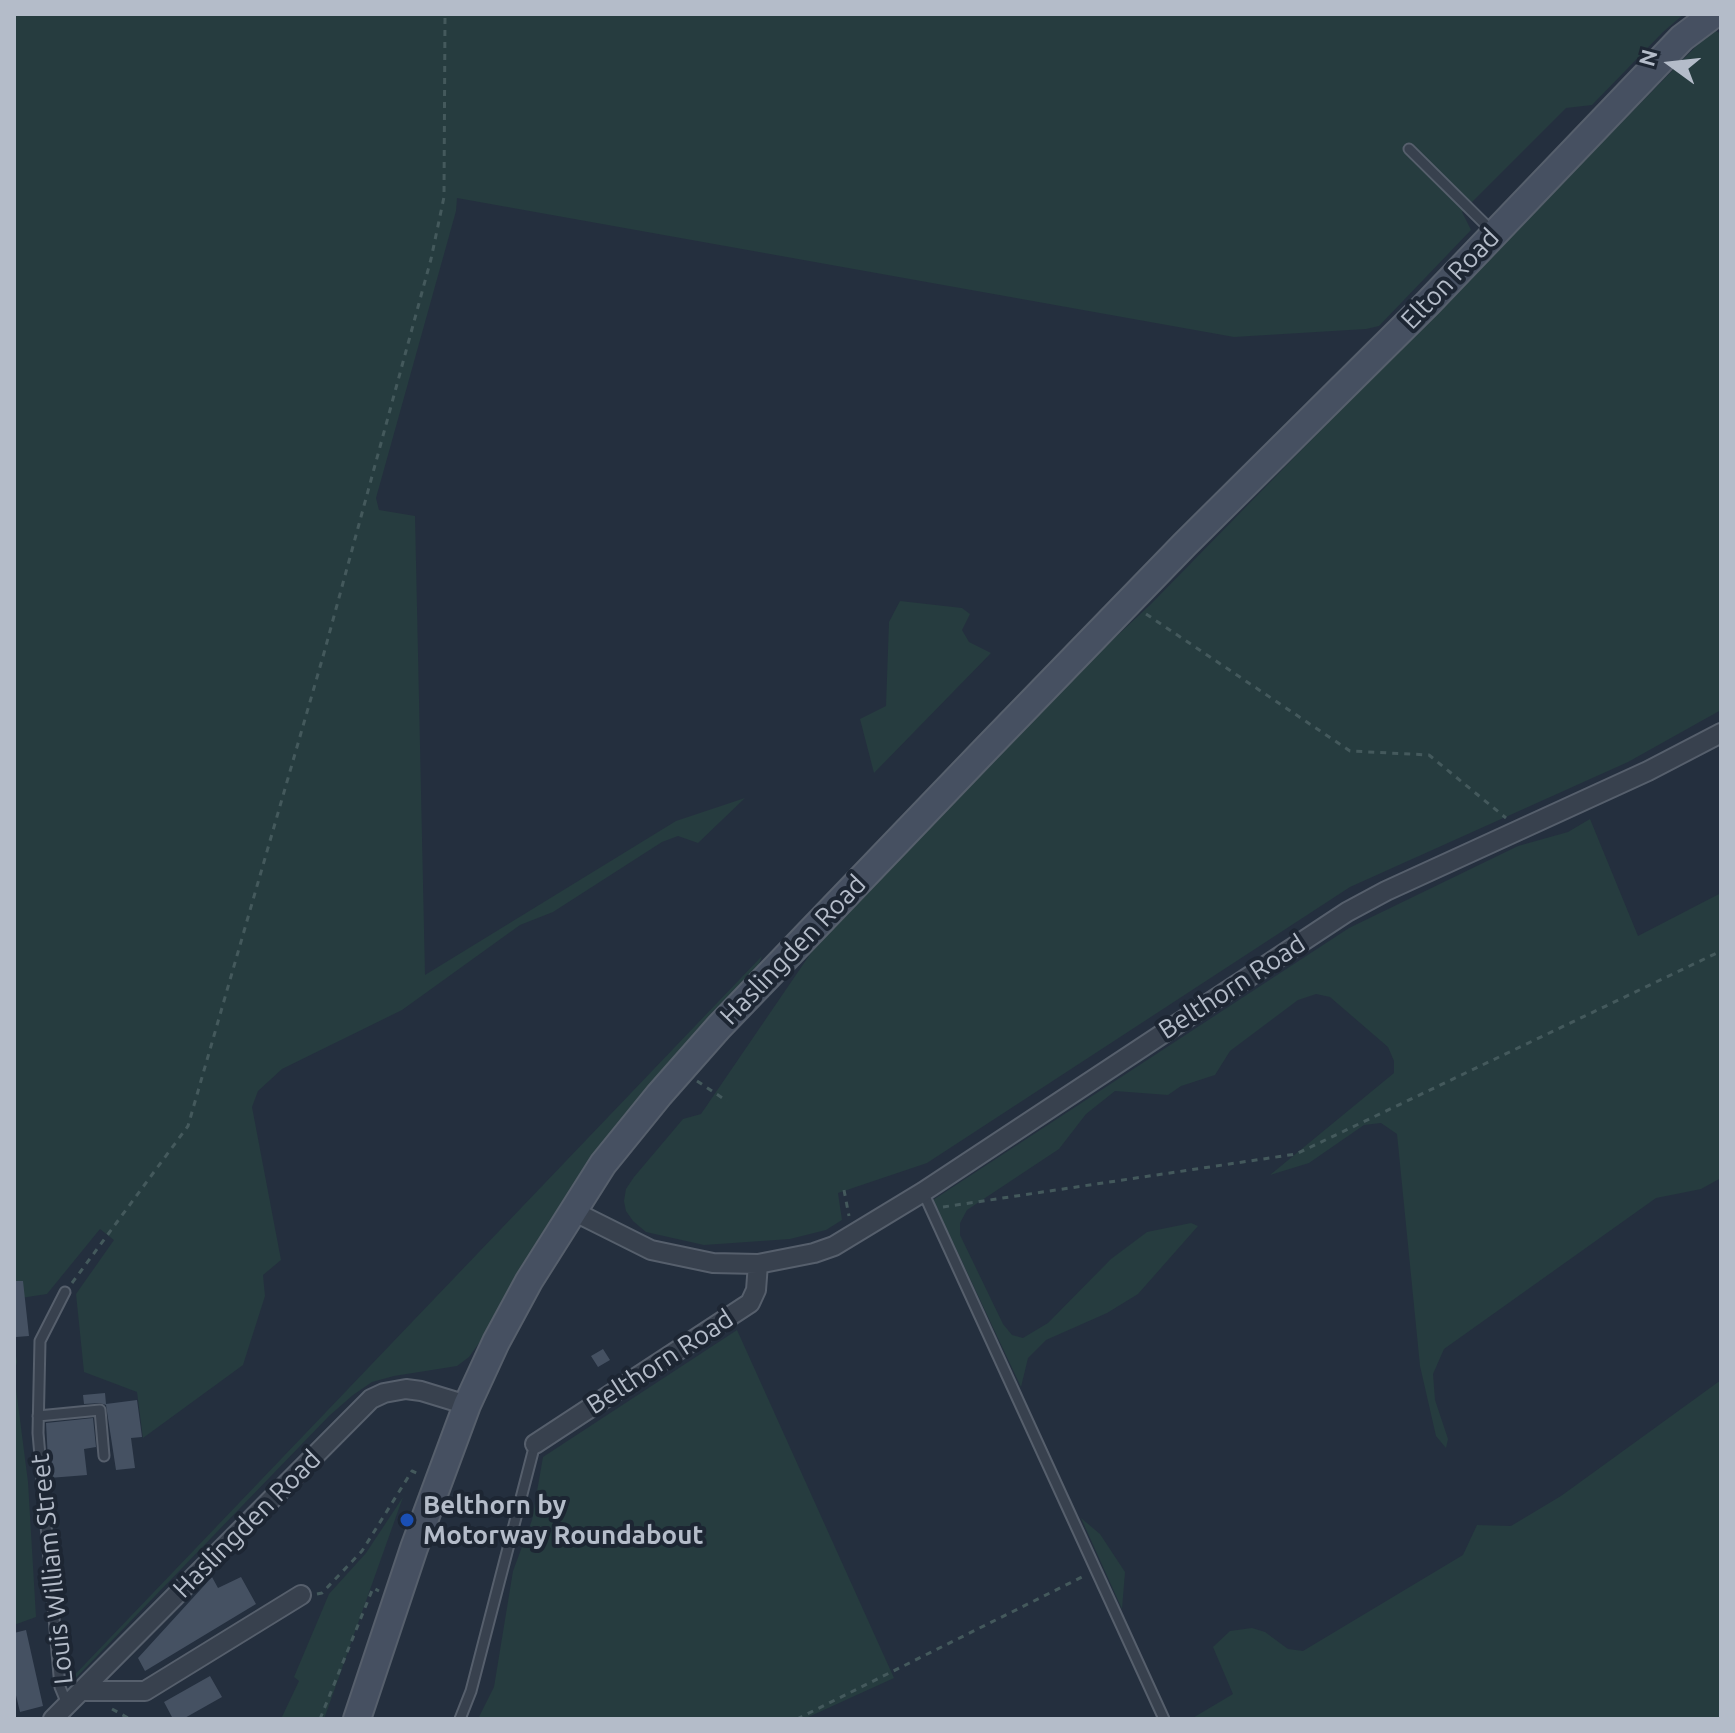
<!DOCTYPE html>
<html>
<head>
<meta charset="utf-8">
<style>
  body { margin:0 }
  #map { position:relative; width:1735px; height:1733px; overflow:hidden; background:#242f3e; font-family:Ubuntu,sans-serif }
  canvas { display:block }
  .frame { position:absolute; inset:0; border:16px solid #b4bcc9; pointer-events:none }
  .north { position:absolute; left:1631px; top:24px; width:80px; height:80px; -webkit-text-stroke:6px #1d2633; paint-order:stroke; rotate:285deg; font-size:22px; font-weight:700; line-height:32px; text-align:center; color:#b4bcc9 }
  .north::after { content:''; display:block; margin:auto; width:28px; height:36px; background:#b4bcc9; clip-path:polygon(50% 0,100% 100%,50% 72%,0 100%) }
</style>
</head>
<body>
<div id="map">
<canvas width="1735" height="1733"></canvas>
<div class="frame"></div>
<div class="north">N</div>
</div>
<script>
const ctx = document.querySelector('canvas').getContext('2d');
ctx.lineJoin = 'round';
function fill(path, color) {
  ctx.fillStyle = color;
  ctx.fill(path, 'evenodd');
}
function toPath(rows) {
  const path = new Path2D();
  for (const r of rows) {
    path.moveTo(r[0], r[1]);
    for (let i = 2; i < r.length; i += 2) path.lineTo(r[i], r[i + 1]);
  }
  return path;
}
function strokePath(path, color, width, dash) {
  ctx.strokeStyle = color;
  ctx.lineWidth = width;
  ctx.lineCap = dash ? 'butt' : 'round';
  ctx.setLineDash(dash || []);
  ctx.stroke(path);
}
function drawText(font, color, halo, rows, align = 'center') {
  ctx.font = font + ' Ubuntu,sans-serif';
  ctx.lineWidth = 8;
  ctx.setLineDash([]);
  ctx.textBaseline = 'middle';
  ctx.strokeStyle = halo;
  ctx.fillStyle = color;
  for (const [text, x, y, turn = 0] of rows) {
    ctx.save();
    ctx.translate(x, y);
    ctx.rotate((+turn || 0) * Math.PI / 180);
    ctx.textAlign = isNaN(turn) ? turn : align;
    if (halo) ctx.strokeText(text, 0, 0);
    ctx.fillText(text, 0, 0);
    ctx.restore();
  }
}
fill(toPath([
  [14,14,1684,14,1663,32,1592,105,1566,108,1462,212,1471,230,1379,326,1366,329,1234,337,457,198,456,211,376,498,379,510,415,516,425,975,676,821,745,798,698,843,678,836,662,842,553,912,520,925,402,1010,282,1069,258,1091,252,1107,281,1260,263,1275,265,1296,243,1365,143,1438,137,1392,84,1372,76,1294,114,1240,100,1229,47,1294,14,1299],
  [1713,29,1721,34,1721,710,1628,762,1350,887,927,1163,838,1193,842,1220,826,1230,790,1239,704,1245,646,1232,633,1221,626,1211,624,1201,626,1189,634,1177,683,1119,701,1114,815,947,1056,693,1151,604],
  [900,601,962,608,970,614,962,630,969,642,991,653,874,773,860,719,886,706,889,622],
  [1590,819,1638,936,1721,893,1721,1178,1701,1189,1656,1198,1444,1349,1433,1374,1435,1400,1448,1439,1446,1448,1436,1436,1420,1366,1397,1134,1381,1123,1364,1125,1309,1163,1270,1175,1394,1073,1394,1061,1388,1047,1330,997,1316,994,1298,1000,1230,1051,1215,1075,1181,1086,1168,1095,1115,1091,1086,1114,1059,1149,967,1210,960,1223,960,1235,1003,1324,1012,1335,1023,1338,1048,1323,1111,1259,1147,1232,1191,1223,1198,1226,1138,1294,1107,1313,1046,1340,1028,1358,1021,1387,933,1200,1349,928,1518,846,1568,832],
  [762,956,755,974,622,1122,575,1182,531,1251,487,1332,469,1357,457,1366,394,1376,372,1382,353,1395,329,1416,69,1685,65,1685],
  [737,1330,894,1678,804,1719,478,1719,494,1687,513,1571,532,1520,543,1457],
  [14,1342,17,1362,14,1373,28,1482,36,1617,14,1625],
  [1721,1380,1721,1719,1191,1719,1233,1694,1213,1647,1230,1631,1252,1628,1265,1632,1288,1649,1303,1651,1463,1555,1477,1525,1511,1526,1561,1496],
  [403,1497,324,1719,281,1719,299,1681,294,1677,329,1594,366,1553],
  [1081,1518,1100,1534,1125,1572,1122,1609]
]), '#263c3f');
fill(toPath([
  [14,1281,23,1281,29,1336,16,1337],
  [603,1349,610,1360,598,1367,591,1356],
  [105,1393,106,1404,137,1400,142,1437,131,1438,135,1468,116,1470,106,1405,100,1403,84,1404,83,1395],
  [93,1418,96,1447,84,1449,87,1475,49,1478,46,1423],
  [212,1577,218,1588,241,1577,256,1604,145,1671,138,1658],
  [26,1630,43,1706,20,1712,14,1687,14,1633],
  [210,1676,222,1697,183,1719,173,1719,164,1702]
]), '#455162');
const service = toPath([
  [1409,149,1492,231],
  [923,1192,1164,1719],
  [65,1292,40,1341,38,1433,60,1687,67,1704],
  [38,1416,100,1410,104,1456],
  [460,1719,471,1691,535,1444]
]);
const minor = toPath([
  [573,1211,651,1250,713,1263,758,1264,814,1253,834,1246,923,1192,1347,912,1386,891,1648,771,1721,733],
  [535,1444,750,1303,756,1290,758,1264],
  [81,1691,145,1691,301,1595],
  [53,1719,371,1399,384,1393,406,1389,421,1391,467,1405]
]);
const secondary = toPath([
  [357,1719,414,1548,467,1405,496,1342,529,1281,603,1164,659,1095,719,1027,987,748,1185,544,1428,303,1682,38,1714,14]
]);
strokePath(service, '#565f6c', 13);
strokePath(minor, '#565f6c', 22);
strokePath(secondary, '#565f6c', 30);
strokePath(toPath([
  [1146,614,1350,751,1429,755,1506,818],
  [697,1081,727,1101],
  [844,1190,849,1216],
  [943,1207,1296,1154,1721,951],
  [72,1283,188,1126,324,653,431,259,444,197,445,14],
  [317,1594,322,1593,362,1551,412,1471,419,1474],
  [112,1709,130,1719],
  [320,1719,373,1588,379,1591],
  [797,1719,1084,1576]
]), '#44595c', 3, [6, 6]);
strokePath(service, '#38414e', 9);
strokePath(minor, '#38414e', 18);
strokePath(secondary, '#465061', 26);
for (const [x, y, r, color] of [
  [407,1520,8,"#1a4fb4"]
]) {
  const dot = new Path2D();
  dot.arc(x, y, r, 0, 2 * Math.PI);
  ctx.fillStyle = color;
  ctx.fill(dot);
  strokePath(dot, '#1d2633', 3);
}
drawText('26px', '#b4bcc9', '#1d2633', [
  ["Elton Road",1450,279,-46],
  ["Haslingden Road",793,950,-46],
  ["Belthorn Road",1232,987,-33],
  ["Belthorn Road",660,1362,-33],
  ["Haslingden Road",247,1524,-45],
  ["Louis William Street",52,1569,-96]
]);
drawText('bold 26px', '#b4bcc9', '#1d2633', [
  ["Belthorn by",423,1505],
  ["Motorway Roundabout",423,1535]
], 'left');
</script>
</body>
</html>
